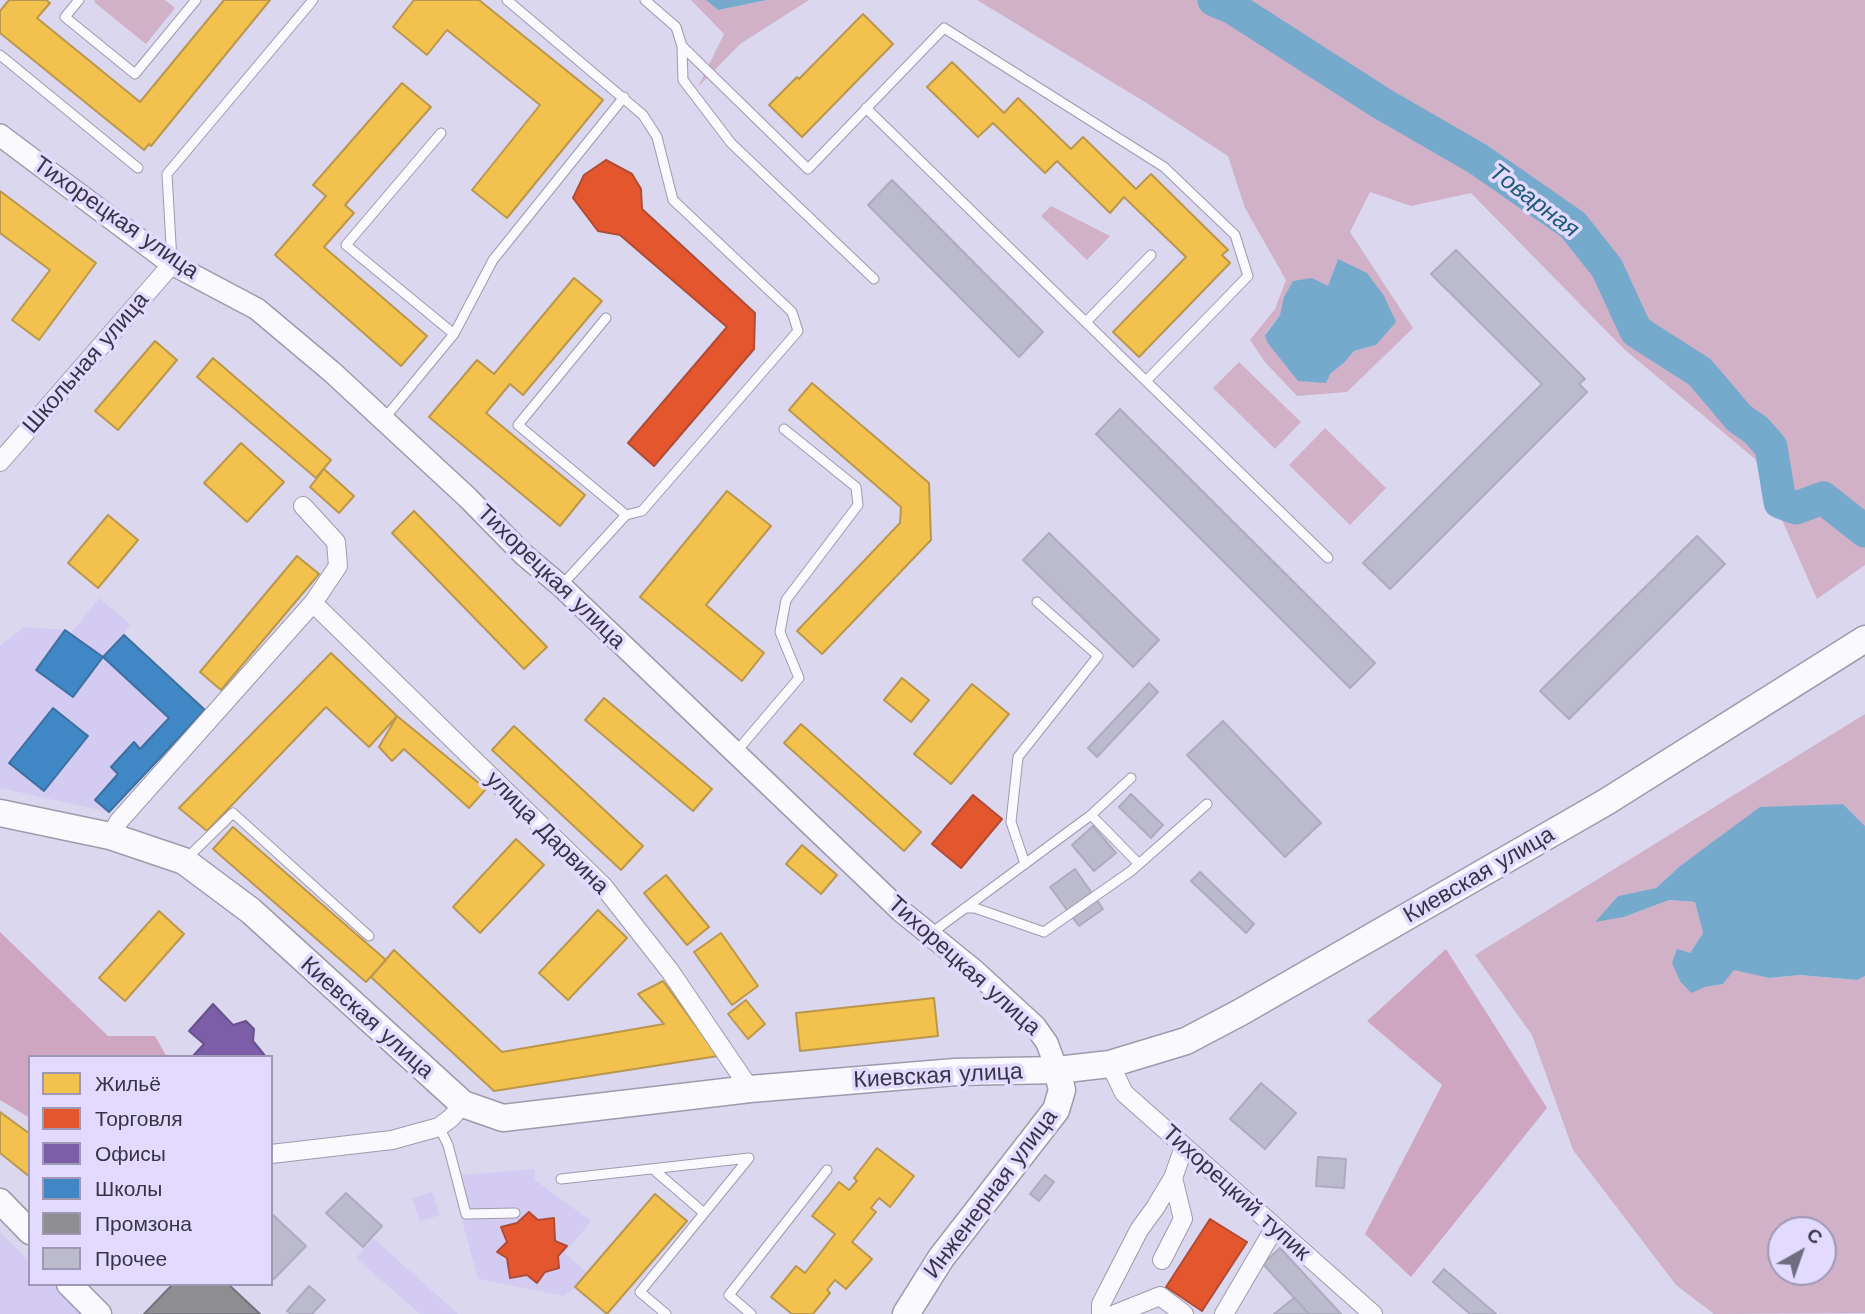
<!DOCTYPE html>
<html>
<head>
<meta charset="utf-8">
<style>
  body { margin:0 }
  #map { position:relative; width:1865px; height:1314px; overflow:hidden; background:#dbd7ef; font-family:"Work Sans",sans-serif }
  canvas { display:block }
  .legend { position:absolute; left:28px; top:1055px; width:245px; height:231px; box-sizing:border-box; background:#e2dbff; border:2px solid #9e98b5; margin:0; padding:9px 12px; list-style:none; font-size:21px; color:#383446 }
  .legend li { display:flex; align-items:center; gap:14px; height:35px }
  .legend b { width:35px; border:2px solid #9e98b5 }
  .north { position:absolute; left:1767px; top:1216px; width:70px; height:70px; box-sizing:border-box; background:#e2dbff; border:2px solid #9e98b5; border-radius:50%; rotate:40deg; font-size:19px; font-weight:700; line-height:28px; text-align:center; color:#383446 }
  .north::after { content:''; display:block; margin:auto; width:24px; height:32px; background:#716d81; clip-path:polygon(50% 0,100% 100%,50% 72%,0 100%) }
</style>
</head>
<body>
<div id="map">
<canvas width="1865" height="1314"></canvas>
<ul class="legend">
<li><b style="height:19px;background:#f2c14e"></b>Жильё</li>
<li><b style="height:19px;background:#e4572e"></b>Торговля</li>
<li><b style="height:19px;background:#7b5ea7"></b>Офисы</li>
<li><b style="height:19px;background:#3f88c5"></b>Школы</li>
<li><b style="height:19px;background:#8d8d92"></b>Промзона</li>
<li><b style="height:19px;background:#bbbbcd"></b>Прочее</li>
</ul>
<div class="north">С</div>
</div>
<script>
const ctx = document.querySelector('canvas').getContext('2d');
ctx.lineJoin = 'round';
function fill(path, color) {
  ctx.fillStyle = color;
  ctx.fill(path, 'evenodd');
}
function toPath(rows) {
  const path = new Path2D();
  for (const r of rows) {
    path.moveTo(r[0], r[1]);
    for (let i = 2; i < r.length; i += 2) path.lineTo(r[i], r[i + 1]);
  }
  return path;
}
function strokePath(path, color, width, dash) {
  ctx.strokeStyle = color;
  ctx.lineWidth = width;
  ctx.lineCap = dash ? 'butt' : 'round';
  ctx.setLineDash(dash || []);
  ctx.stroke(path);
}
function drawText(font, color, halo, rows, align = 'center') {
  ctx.font = font + ' "Work Sans",sans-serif';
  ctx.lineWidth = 7;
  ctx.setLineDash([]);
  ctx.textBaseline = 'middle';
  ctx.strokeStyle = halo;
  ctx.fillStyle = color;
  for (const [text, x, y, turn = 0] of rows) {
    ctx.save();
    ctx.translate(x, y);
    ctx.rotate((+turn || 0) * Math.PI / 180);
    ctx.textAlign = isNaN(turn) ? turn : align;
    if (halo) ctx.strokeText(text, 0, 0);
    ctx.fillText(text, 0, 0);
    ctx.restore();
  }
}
fill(toPath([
  [99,598,130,624,124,635,205,710,109,812,0,788,0,646,24,627,65,630,71,633],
  [535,1169,535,1180,591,1221,566,1252,566,1254,587,1273,574,1289,564,1296,478,1279,450,1176],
  [432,1192,440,1215,420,1221,412,1198],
  [0,1232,30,1262,30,1284,52,1284,82,1314,0,1314],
  [373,1238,458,1314,420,1314,356,1258]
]), '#d3cbf2');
fill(toPath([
  [95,0,165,0,175,8,146,44,94,2],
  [691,0,706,0,718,10,767,0,809,0,740,44,698,87,724,34],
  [977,0,1865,0,1865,565,1817,599,1755,459,1624,349,1471,193,1411,206,1370,192,1350,232,1413,328,1347,392,1297,396,1265,362,1250,340,1275,309,1286,280,1245,208,1228,156,1145,102],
  [1338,259,1376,345,1354,351,1344,363,1330,374,1265,334,1280,315,1328,287],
  [1051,206,1110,236,1087,260,1041,216],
  [1239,362,1301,422,1275,449,1213,388],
  [1325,428,1386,488,1350,525,1289,465],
  [1865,714,1865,826,1843,804,1760,808,1680,866,1656,888,1618,896,1596,921,1624,917,1669,900,1695,902,1703,933,1690,953,1691,992,1705,987,1723,984,1734,969,1769,978,1800,975,1857,980,1865,976,1865,1313,1714,1314,1676,1285,1573,1150,1532,1035,1475,955],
  [1781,1230,1823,1230,1823,1272,1781,1272]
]), '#d1b1c7');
fill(toPath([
  [0,932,108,1036,155,1036,167,1057,30,1057,30,1118,0,1100],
  [1446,949,1547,1108,1411,1277,1365,1234,1442,1085,1367,1021]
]), '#cfa6c1');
fill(toPath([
  [706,0,767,0,718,10],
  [1338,259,1367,273,1384,296,1396,322,1376,345,1354,351,1344,363,1330,374,1326,383,1298,381,1267,342,1265,335,1280,315,1284,297,1293,281,1312,278,1328,286],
  [1843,804,1865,826,1865,976,1857,980,1800,975,1769,978,1734,970,1723,984,1705,987,1691,993,1680,981,1672,963,1677,949,1690,953,1703,933,1695,902,1669,900,1624,917,1595,922,1618,896,1656,888,1680,866,1760,807]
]), '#76aacc');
const homes = toPath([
  [9,0,46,0,50,3,37,18,140,102,224,0,270,0,151,146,149,144,144,150,0,33,0,11,9,0],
  [414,0,479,0,603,100,507,218,472,190,540,105,447,30,427,55,393,27,414,0],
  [863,14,893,44,802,137,769,105,797,77,799,79,863,14],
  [952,62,1004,113,1018,98,1071,149,1083,137,1136,189,1151,174,1228,250,1222,255,1230,263,1139,357,1113,332,1186,257,1124,197,1110,213,1057,161,1045,173,993,123,978,137,927,87,952,62],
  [402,83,431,107,345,205,354,213,324,247,427,336,401,366,275,255,326,196,313,185,402,83],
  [0,191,96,263,39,340,12,320,50,270,0,233,0,191],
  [574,278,602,301,523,395,510,384,486,413,585,495,560,526,429,417,477,360,494,374,574,278],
  [155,341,177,360,118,430,95,411,155,341],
  [213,358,331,460,316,478,197,377,213,358],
  [812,383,929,483,931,540,822,654,797,631,900,523,901,507,789,410,812,383],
  [241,443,284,482,247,522,204,483,241,443],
  [324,469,354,496,339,513,310,487,324,469],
  [727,491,771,526,706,605,764,653,742,681,640,597,727,491],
  [414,511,547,647,524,669,392,533,414,511],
  [108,515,138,540,98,588,68,563,108,515],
  [297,556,319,574,221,690,200,672,297,556],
  [331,653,397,716,369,747,326,707,207,831,179,808,331,653],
  [902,678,929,700,911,722,884,700,902,678],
  [972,684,1009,714,951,784,914,754,972,684],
  [604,698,712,789,693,811,585,720,604,698],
  [397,716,486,789,469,808,404,749,392,761,379,747,397,716],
  [801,724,921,832,904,851,784,743,801,724],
  [514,726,643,846,621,870,492,750,514,726],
  [233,827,386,960,366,982,213,849,233,827],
  [516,839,544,865,480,933,453,907,516,839],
  [802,845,837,875,821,894,786,864,802,845],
  [666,875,709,927,687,945,644,893,666,875],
  [598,910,627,938,568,1000,539,973,598,910],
  [159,911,184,934,125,1001,99,978,159,911],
  [721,933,758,986,732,1005,694,952,721,933],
  [394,950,502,1052,664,1024,638,994,663,981,718,1056,494,1091,371,977,394,950],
  [934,998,938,1036,800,1051,796,1013,934,998],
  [746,1000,765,1024,748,1039,728,1014,746,1000],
  [0,1112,30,1134,30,1177,0,1153,0,1112],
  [877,1148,914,1176,890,1207,879,1198,871,1208,876,1212,852,1242,872,1259,846,1289,835,1280,827,1290,830,1293,813,1314,792,1314,771,1297,796,1266,805,1273,835,1234,812,1216,839,1182,849,1190,857,1181,854,1178,877,1148],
  [655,1194,687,1221,607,1314,575,1287,655,1194]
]);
fill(homes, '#f2c14e');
strokePath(homes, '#ba974c', 2);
const shops = toPath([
  [606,160,632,174,641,189,642,209,755,313,754,349,654,466,628,443,727,327,620,235,598,231,573,198,584,175,606,160],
  [973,795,1002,819,961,868,932,844,973,795],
  [529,1212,538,1220,554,1218,555,1241,567,1246,558,1256,559,1268,545,1272,537,1283,527,1275,510,1278,507,1258,497,1252,507,1242,501,1227,517,1223,529,1212],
  [1210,1219,1247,1242,1202,1311,1166,1287,1210,1219]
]);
fill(shops, '#e4572e');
strokePath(shops, '#b04c35', 2);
const offices = toPath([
  [213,1004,233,1025,246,1021,254,1029,253,1041,266,1057,192,1057,204,1044,189,1031,213,1004]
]);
fill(offices, '#7b5ea7');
strokePath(offices, '#67518a', 2);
const schools = toPath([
  [65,630,103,657,73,697,36,670,65,630],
  [124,635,205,710,109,812,95,800,118,774,111,767,134,742,140,749,169,718,103,657,124,635],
  [53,708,88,736,44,791,9,763,53,708]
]);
fill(schools, '#3f88c5');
strokePath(schools, '#3d6f9f', 2);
const industry = toPath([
  [173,1284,228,1284,260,1314,144,1314,173,1284]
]);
fill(industry, '#8d8d92');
strokePath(industry, '#74727b', 2);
strokePath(toPath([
  [1214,0,1233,8,1381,103,1478,159,1573,225,1607,268,1636,331,1700,372,1739,418,1756,430,1771,447,1780,502,1796,508,1823,498,1865,531]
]), '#76aacc', 33);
const building = toPath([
  [892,180,1043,332,1019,357,868,205,892,180],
  [1456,250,1585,379,1579,384,1587,392,1390,589,1363,563,1542,384,1431,274,1456,250],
  [1120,409,1375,663,1350,688,1096,434,1120,409],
  [1049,533,1159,640,1133,667,1023,560,1049,533],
  [1697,536,1725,564,1569,719,1540,691,1697,536],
  [1149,683,1158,692,1097,757,1088,748,1149,683],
  [1223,721,1321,823,1285,857,1187,755,1223,721],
  [1131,794,1163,825,1151,838,1119,807,1131,794],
  [1093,826,1116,853,1094,871,1072,845,1093,826],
  [1075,869,1103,909,1079,926,1050,887,1075,869],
  [1200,872,1254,924,1246,933,1191,881,1200,872],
  [1261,1083,1296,1113,1265,1149,1230,1119,1261,1083],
  [1318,1157,1346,1159,1344,1188,1316,1186,1318,1157],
  [1045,1175,1054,1182,1039,1201,1030,1194,1045,1175],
  [346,1193,382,1226,363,1247,326,1213,346,1193],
  [271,1213,306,1246,274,1279,271,1277,271,1213],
  [1280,1248,1341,1314,1309,1314,1263,1264,1280,1248],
  [1444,1269,1496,1314,1470,1314,1433,1282,1444,1269],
  [309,1286,325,1300,312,1314,291,1314,287,1311,309,1286],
  [1294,1298,1309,1314,1274,1314,1294,1298]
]);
fill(building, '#bbbbcd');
strokePath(building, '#acacbe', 2);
const service = toPath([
  [79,0,65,17,135,74,196,0],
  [507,0,643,115,657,137,673,200,792,312,798,331,642,511,626,515],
  [645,0,676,27,682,46,683,80,731,143,874,279],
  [682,46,808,169,944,28,1164,167,1235,235,1248,276,1146,381,1328,558],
  [0,55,138,168],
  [866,108,1146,381],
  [172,262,167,174,313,0],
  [1086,322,1151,255],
  [454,334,493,260,624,97],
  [384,419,454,334,346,245,441,133],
  [562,585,626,515,518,425,606,318],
  [736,752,799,678,780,632,786,600,858,505,856,487,784,429],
  [1091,815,1139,864],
  [185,860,233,813,369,936],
  [1025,864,1011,822,1018,757,1098,656,1037,602],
  [966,908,975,908,1044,932,1131,871,1207,804],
  [930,934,1091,815,1131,778],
  [439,1127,448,1145,466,1214,515,1213],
  [653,1169,704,1213],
  [561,1179,749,1158,640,1292,666,1314],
  [751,1314,729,1295,827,1170]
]);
const minor = toPath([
  [0,462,172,264],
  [313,603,604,887,670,971,750,1089],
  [110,836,119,821,313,603,338,566,336,542,303,506],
  [1110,1064,1124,1093,1373,1314],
  [271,1154,392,1140,439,1127,451,1118,463,1104],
  [1162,1260,1183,1219,1173,1178,1184,1147],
  [1101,1314,1101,1304,1139,1230,1155,1208,1173,1178],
  [1115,1314,1160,1296,1184,1314],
  [1224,1314,1275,1227]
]);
const tertiary = toPath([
  [0,135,172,264,257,309,332,372,468,498,524,555,561,586,901,911,975,971,1035,1026,1047,1043,1057,1070]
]);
const secondary = toPath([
  [0,1201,30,1232],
  [69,1284,99,1314]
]);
const primary = toPath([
  [0,813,110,836,184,861,251,911,463,1104,503,1118,750,1089,955,1072,1057,1070,1110,1064,1186,1041,1241,1012,1606,802,1865,639],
  [906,1314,941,1258,1056,1110,1062,1090,1057,1070]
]);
strokePath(service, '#9e9aac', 11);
strokePath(minor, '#9e9aac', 20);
strokePath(tertiary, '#9e9aac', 24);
strokePath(secondary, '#9e9aac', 27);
strokePath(primary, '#9e9aac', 29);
strokePath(service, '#faf9fd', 9);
strokePath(minor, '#faf9fd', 18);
strokePath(tertiary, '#faf9fd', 21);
strokePath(secondary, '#faf9fd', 24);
strokePath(primary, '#faf9fd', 26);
drawText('23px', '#383446', '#e2dbff', [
  ["Тихорецкая улица",116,218,35],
  ["Школьная улица",86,363,-49],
  ["Тихорецкая улица",551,577,44],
  ["улица Дарвина",547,833,45],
  ["Киевская улица",1479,875,-30],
  ["Тихорецкая улица",964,966,42],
  ["Киевская улица",367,1018,42],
  ["Киевская улица",938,1076,-3],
  ["Тихорецкий тупик",1236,1193,42],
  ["Инженерная улица",991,1194,-53]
]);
drawText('italic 24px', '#215b78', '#e2dbff', [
  ["Товарная",1534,201,37]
]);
</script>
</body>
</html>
